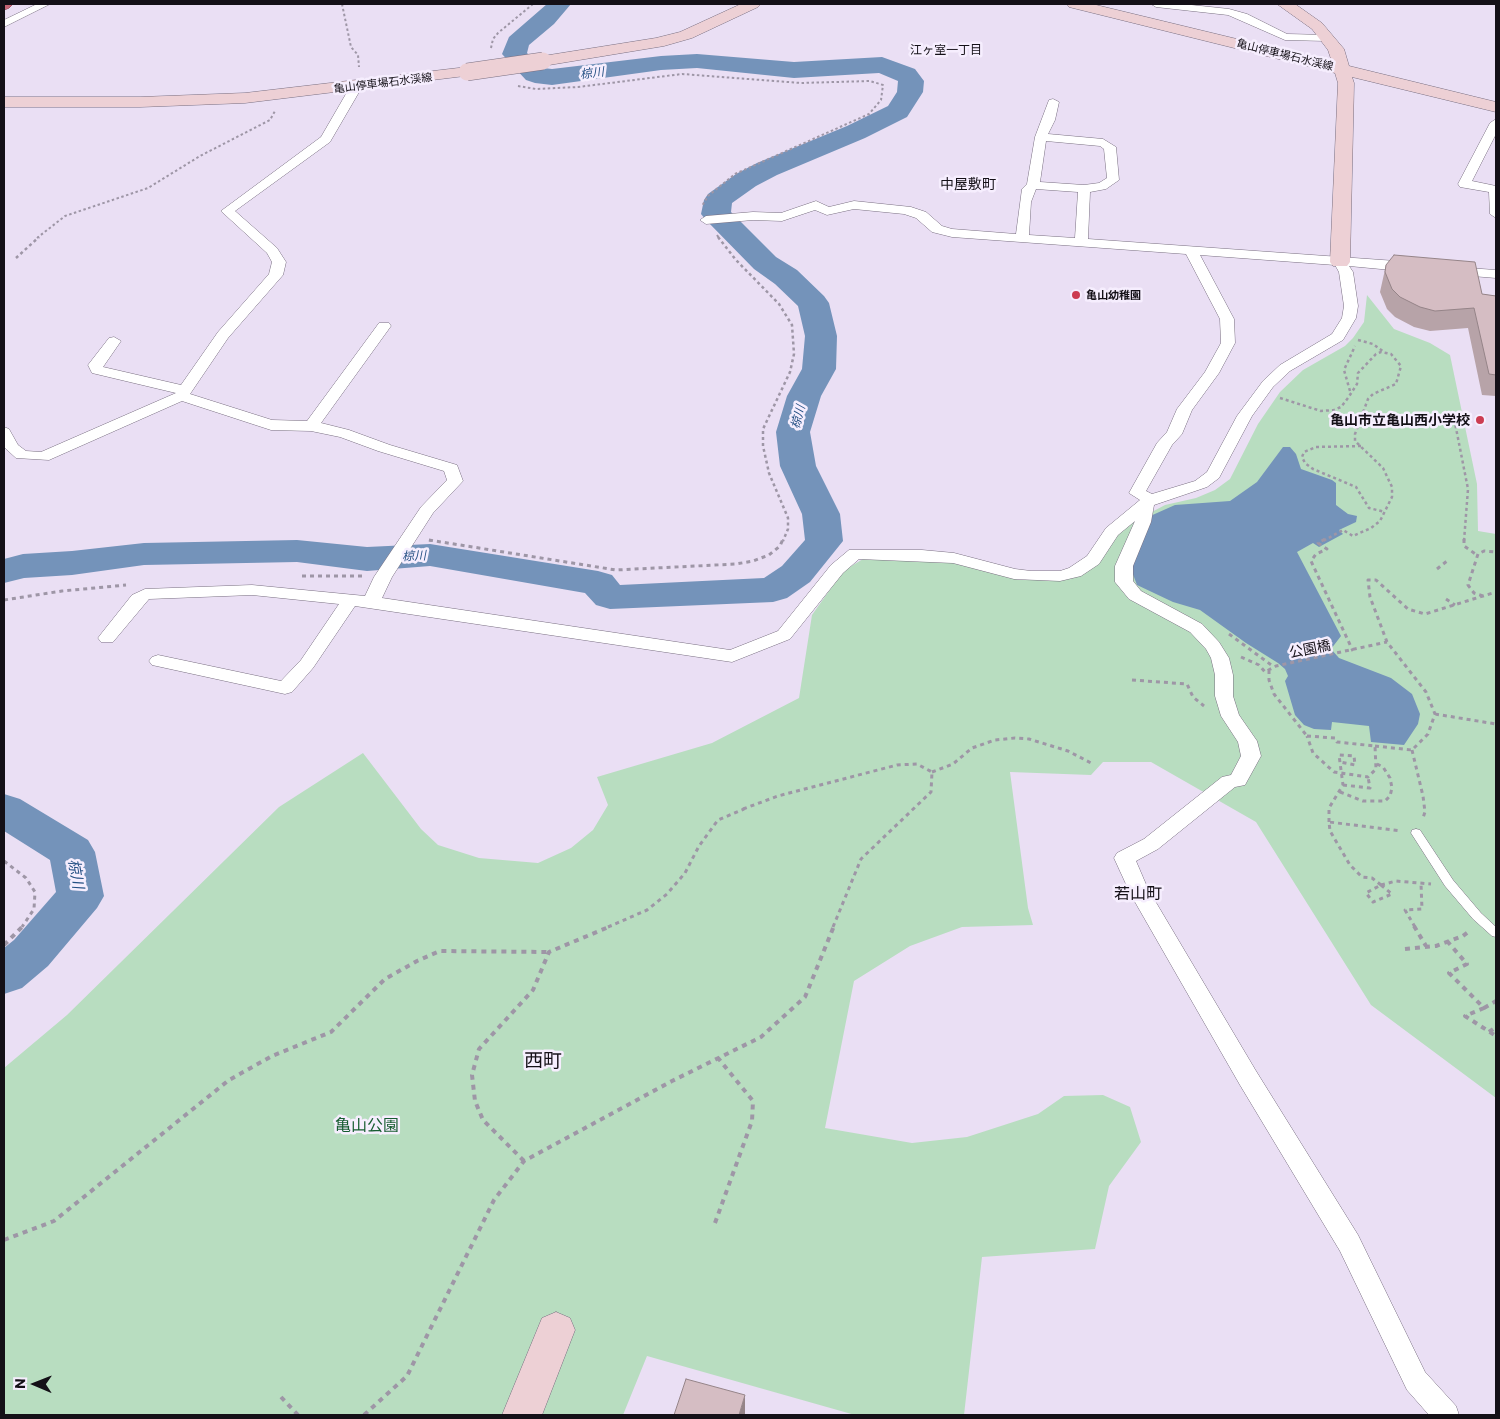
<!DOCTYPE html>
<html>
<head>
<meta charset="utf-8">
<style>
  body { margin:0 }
  #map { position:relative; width:1500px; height:1419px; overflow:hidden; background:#eadff4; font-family:Commissioner,sans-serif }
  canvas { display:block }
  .frame { position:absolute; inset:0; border:5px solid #141017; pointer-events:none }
  .north { position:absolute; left:10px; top:1359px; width:50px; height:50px; -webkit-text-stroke:4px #f6eefe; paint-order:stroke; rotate:271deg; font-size:14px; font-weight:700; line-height:20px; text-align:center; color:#141017 }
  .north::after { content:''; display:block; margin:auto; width:18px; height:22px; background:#141017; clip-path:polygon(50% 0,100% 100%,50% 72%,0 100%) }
</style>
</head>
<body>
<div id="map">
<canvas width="1500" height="1419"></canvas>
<div class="frame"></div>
<div class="north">N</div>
</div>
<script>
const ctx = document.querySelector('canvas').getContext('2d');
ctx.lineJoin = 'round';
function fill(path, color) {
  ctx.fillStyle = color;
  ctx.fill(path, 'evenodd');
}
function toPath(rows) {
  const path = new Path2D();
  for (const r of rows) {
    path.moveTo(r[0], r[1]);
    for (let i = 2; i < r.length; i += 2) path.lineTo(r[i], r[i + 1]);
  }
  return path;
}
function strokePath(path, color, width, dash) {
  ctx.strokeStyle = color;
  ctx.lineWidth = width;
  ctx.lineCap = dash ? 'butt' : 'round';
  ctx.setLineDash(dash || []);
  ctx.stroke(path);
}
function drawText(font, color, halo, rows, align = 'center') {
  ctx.font = font + ' Commissioner,"Noto Sans JP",sans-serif';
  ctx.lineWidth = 5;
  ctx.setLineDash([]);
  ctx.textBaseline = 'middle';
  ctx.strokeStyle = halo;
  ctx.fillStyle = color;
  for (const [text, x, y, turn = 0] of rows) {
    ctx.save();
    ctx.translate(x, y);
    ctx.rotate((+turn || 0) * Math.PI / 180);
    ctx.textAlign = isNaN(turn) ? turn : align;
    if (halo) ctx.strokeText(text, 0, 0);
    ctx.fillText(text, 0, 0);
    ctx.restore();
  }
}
fill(toPath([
  [1367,295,1394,329,1430,343,1450,355,1477,484,1478,531,1496,534,1496,1098,1371,1005,1256,822,1151,762,1103,762,1091,775,1010,772,1028,908,1033,925,962,927,910,946,854,981,825,1128,912,1143,967,1137,1038,1114,1064,1096,1103,1095,1130,1107,1141,1142,1109,1186,1095,1249,982,1257,964,1415,855,1415,647,1356,623,1415,4,1415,4,1068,67,1015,279,807,363,753,421,829,438,845,479,858,538,863,571,848,593,830,608,805,597,777,712,743,799,698,812,615,843,571,863,559,918,559,964,564,1019,580,1061,580,1133,522,1165,505,1196,498,1215,490,1230,479,1258,424,1280,392,1303,370,1345,346,1353,338,1364,322]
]), '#b8ddc0');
fill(toPath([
  [1283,447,1290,447,1296,454,1301,469,1332,480,1336,483,1336,505,1348,514,1357,516,1356,522,1339,530,1343,534,1319,547,1313,543,1297,552,1341,636,1331,649,1339,658,1391,678,1412,694,1420,714,1418,724,1404,745,1371,742,1369,726,1332,722,1331,730,1314,729,1304,725,1295,715,1285,681,1288,676,1285,669,1278,663,1246,643,1200,610,1173,602,1137,585,1131,569,1148,517,1175,505,1230,501,1257,482]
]), '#7493ba');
fill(toPath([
  [547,4,571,4,554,24,529,45,527,53,543,68,552,69,661,56,697,54,794,62,882,57,915,69,924,81,923,92,907,117,865,138,777,175,756,186,732,203,731,212,776,257,797,270,824,296,829,303,837,336,836,369,821,396,810,432,816,466,840,514,843,541,810,582,787,598,773,602,610,609,596,605,585,593,430,566,367,571,297,562,144,565,72,575,24,578,4,583,4,559,23,554,72,551,144,543,297,540,367,547,430,544,598,571,612,575,620,585,764,578,782,566,805,540,802,514,780,466,776,432,787,396,802,369,805,336,798,306,775,284,754,269,706,220,701,214,704,200,708,194,736,174,757,163,847,126,888,106,897,92,898,81,879,73,794,78,697,68,661,70,552,85,535,83,526,80,502,54,509,37,547,4],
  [4,794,20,799,88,840,95,852,104,896,97,908,48,966,22,988,4,994,4,948,14,940,56,892,50,860,4,831,4,794]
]), '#7493ba');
const lane = toPath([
  [1416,829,1420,830,1453,880,1481,913,1496,927,1496,937,1492,936,1473,919,1445,886,1411,833,1412,830,1416,829]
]);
const street = toPath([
  [37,4,50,4,4,27,4,20,37,4],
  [1151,4,1182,4,1229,9,1247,14,1287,34,1327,35,1332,38,1327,41,1285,40,1228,15,1156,7,1151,4],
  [356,84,362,87,330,142,235,211,277,248,286,262,283,275,228,338,190,394,272,420,307,421,379,323,389,323,391,326,321,423,349,430,390,445,457,465,463,481,433,513,392,577,382,598,730,650,778,631,831,565,849,550,922,550,954,553,1015,569,1031,571,1060,571,1069,568,1087,556,1106,528,1140,500,1129,493,1157,443,1167,432,1177,409,1205,372,1221,343,1220,319,1186,254,952,237,932,232,916,218,904,214,854,209,827,215,815,210,782,221,753,220,706,224,700,220,706,216,753,212,781,213,816,201,829,207,854,201,911,207,926,212,942,226,952,229,1016,234,1022,189,1027,184,1035,137,1049,100,1053,99,1059,102,1055,120,1048,134,1103,139,1116,147,1119,180,1106,189,1090,192,1088,239,1396,261,1418,265,1420,268,1418,271,1413,272,1349,266,1353,272,1358,306,1356,318,1343,340,1290,371,1273,387,1252,416,1219,478,1207,487,1154,505,1151,522,1133,566,1133,581,1141,591,1202,624,1219,642,1229,658,1233,675,1233,696,1239,715,1257,741,1261,756,1245,785,1235,787,1158,849,1136,861,1148,889,1256,1071,1358,1235,1425,1372,1456,1406,1459,1415,1429,1415,1407,1390,1340,1251,1240,1085,1131,895,1114,858,1117,853,1144,839,1222,777,1231,775,1241,756,1238,742,1221,716,1215,696,1215,675,1211,658,1206,649,1190,632,1129,599,1115,582,1115,566,1135,521,1118,535,1099,564,1081,576,1060,581,1014,579,953,563,859,559,843,573,790,639,732,662,355,606,313,668,292,692,285,694,152,665,149,661,152,657,158,655,281,681,301,660,339,604,252,595,149,599,113,642,101,642,98,638,101,634,132,595,145,589,252,585,365,596,374,577,421,507,447,480,444,471,378,451,340,437,311,431,271,430,182,401,49,460,16,458,4,447,4,427,9,429,18,445,26,451,41,452,176,393,92,373,88,365,109,338,114,337,121,341,103,367,181,385,218,332,269,274,272,262,267,253,221,211,321,137,350,87,356,84],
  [1046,141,1100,146,1104,149,1107,178,1099,183,1084,185,1040,182,1046,141],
  [1036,189,1078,192,1075,238,1029,235,1031,202,1036,189],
  [1200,255,1335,265,1339,272,1344,306,1342,318,1332,334,1280,365,1263,381,1237,416,1207,472,1195,481,1152,494,1146,491,1172,445,1182,434,1192,410,1219,373,1235,343,1234,319,1200,255],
  [1496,119,1496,134,1472,181,1496,186,1496,218,1490,214,1489,192,1460,187,1458,184,1490,123,1496,119],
  [1453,267,1496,270,1496,278,1448,274,1446,271,1453,267]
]);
const secondary = toPath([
  [741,4,761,4,758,7,692,38,664,46,543,66,535,61,543,56,656,38,680,32,741,4],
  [1067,4,1092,4,1332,62,1328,50,1312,29,1277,4,1295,4,1322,23,1344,49,1349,66,1496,102,1496,112,1352,77,1354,83,1350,262,1347,266,1333,266,1330,262,1338,83,1335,73,1069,7,1067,4],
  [467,67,473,69,475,72,473,75,245,103,140,107,4,107,4,97,140,97,245,93,467,67],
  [556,1312,570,1318,575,1330,542,1415,502,1415,542,1318,556,1312]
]);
const highway = toPath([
  [4,4,13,4,9,8,4,10,4,4]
]);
strokePath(lane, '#796f81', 1);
strokePath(street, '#796f81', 1);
strokePath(secondary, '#796f81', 1);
strokePath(highway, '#864753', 1);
strokePath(toPath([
  [342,4,351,47,358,55,359,67],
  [491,48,493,39,498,33,533,4],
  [518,86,536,89,578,87,682,74,801,83,870,81,883,85,881,100,869,114,735,174,708,196,702,206],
  [717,235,719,238],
  [37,238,65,216,148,188,200,156,270,120,275,111]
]), '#9e96a6', 2, [2.5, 2.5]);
strokePath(toPath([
  [718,237,736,260,779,304,792,325,794,354,790,372,763,429,763,446,769,473,788,518,788,529,783,541],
  [16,258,39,237],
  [1358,340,1373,344,1384,352],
  [1350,391,1344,370,1355,346],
  [1280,398,1321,411,1334,410,1341,407,1348,398,1357,384,1358,373,1376,354,1381,352,1391,354,1401,366,1396,384,1373,394,1368,399,1355,434,1355,441,1383,468,1392,487,1392,497,1380,521,1371,528,1353,536,1343,530,1323,541],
  [1423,420,1442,423,1444,418,1454,418,1468,489,1464,541],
  [1361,446,1316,447,1304,452,1302,457,1305,463,1313,469,1356,487,1369,508,1385,512],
  [429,540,433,541]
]), '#9e96a6', 2.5, [3, 3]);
strokePath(toPath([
  [1325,539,1318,543,1327,549,1316,554,1311,561,1353,651],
  [1464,539,1464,546,1477,555],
  [429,540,616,570,736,564,753,561,769,555,780,546,783,539],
  [1437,569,1447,561],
  [302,576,363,576],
  [1483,596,1474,593,1468,585,1478,554,1484,551,1496,552],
  [1446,599,1455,605],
  [4,600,62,591,126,585],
  [1229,634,1274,667],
  [1241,657,1259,665,1265,672,1276,666,1387,642],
  [1269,670,1269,680,1274,694,1307,736],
  [1132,680,1187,684,1193,697,1204,706],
  [1435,714,1496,724],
  [1307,736,1335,738,1337,742,1375,746,1376,769,1368,777,1334,772,1313,753,1307,736],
  [1375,746,1412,750,1428,734,1435,714,1426,692,1387,642,1370,597,1368,580,1376,580,1408,609,1425,614,1496,592],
  [1412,750,1423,796,1425,812,1423,818],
  [932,772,953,764,972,748,995,740,1015,738,1029,739,1068,751,1093,764],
  [1343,785,1370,788,1368,777],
  [1340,792,1363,801,1385,801,1390,796,1392,788,1390,778,1383,767,1377,764],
  [743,809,778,796,897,765,917,764,932,772],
  [1329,822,1329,808,1343,785,1339,755,1354,756,1355,765,1340,762],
  [4,861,26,878,35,892,34,909,22,927],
  [1381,885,1392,894,1373,902,1366,893,1381,885],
  [1381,885,1372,878,1362,877,1350,865,1330,831,1329,822,1401,831],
  [1381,885,1396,881,1431,884],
  [608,927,647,910,667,894,685,873,699,846,718,820,744,809],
  [833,927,861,859,931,792,932,772],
  [1415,927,1405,910,1422,909,1421,884]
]), '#9e96a6', 3, [4, 4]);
strokePath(toPath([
  [1414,926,1426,946],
  [1447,941,1467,964,1449,973,1484,1008,1465,1016,1496,1036],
  [4,945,23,926],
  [1405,949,1436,946,1463,936,1471,930],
  [1484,1008,1496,1001],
  [1489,1032,1496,1027],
  [524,1161,483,1120,475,1101,472,1075,479,1049,533,990,549,952,611,926],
  [715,1223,752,1121,753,1101,718,1058],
  [4,1240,54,1221,229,1080,272,1056,331,1032,385,979,417,961,440,951,549,952],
  [281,1397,298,1415],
  [364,1415,407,1376,494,1200,524,1161,672,1081,761,1037,805,997,834,926]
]), '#9e96a6', 4, [5, 5]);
fill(lane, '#fff');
fill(street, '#fff');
fill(secondary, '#edd0d5');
fill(highway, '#c46474');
const secondaryBridge = toPath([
  [467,72,543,61]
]);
strokePath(secondaryBridge, '#796f81', 18, []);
strokePath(secondaryBridge, '#edd0d5', 17);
fill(toPath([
  [1386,265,1482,294,1496,296,1496,396,1482,395,1468,328,1430,331,1414,327,1395,317,1387,309,1380,292]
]), '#b7a3a8');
fill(toPath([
  [745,1395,745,1415,739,1415]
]), '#958488');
const building = toPath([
  [1394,255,1475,262,1482,294,1496,296,1496,375,1489,374,1474,308,1435,311,1420,307,1400,297,1392,289,1385,272,1386,265,1394,255],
  [686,1379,745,1395,739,1415,674,1415,686,1379]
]);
fill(building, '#d5bdc3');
strokePath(building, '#958488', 1);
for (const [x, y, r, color] of [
  [1076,295,5,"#cc3c51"],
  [1480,420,5,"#cc3c51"]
]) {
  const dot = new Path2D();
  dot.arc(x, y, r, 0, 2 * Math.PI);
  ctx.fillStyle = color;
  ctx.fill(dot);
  strokePath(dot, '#f6eefe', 2);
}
drawText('11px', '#141017', '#f6eefe', [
  ["亀山停車場石水渓線",1285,55,14],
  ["亀山停車場石水渓線",383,83,-7]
]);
drawText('bold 11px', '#141017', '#f6eefe', [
  ["亀山幼稚園",1086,295]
], 'left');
drawText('12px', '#141017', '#f6eefe', [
  ["江ヶ室一丁目",946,50]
]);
drawText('italic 12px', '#255084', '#f6eefe', [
  ["椋川",592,73,-7],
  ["椋川",798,417,-75],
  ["椋川",414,556,-3]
]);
drawText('14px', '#141017', '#f6eefe', [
  ["中屋敷町",968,184]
]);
drawText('bold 14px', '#141017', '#f6eefe', [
  ["亀山市立亀山西小学校",1470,420]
], 'right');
drawText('14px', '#141017', '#f6eefe', [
  ["公園橋",1310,649,-11]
]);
drawText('italic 15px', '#255084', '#f6eefe', [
  ["椋川",76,874,80]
]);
drawText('16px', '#141017', '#f6eefe', [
  ["若山町",1138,894]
]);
drawText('16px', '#175d31', '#f6eefe', [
  ["亀山公園",367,1126]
]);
drawText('19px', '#141017', '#f6eefe', [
  ["西町",543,1061]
]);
</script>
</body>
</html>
